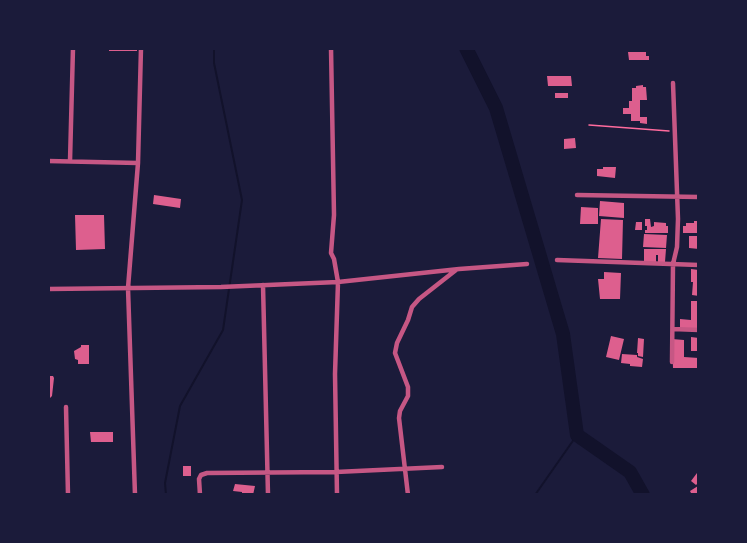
<!DOCTYPE html>
<html>
<head>
<meta charset="utf-8">
<style>
  body { margin:0 }
  #map { position:relative; width:747px; height:543px; overflow:hidden; background:#1b1b3a; font-family:"PT Serif",serif }
  canvas { display:block }
  .frame { position:absolute; inset:0; border:50px solid #1b1b3a; pointer-events:none }
</style>
</head>
<body>
<div id="map">
<canvas width="747" height="543"></canvas>
<div class="frame"></div>
</div>
<script>
const ctx = document.querySelector('canvas').getContext('2d');
ctx.lineJoin = 'round';
function toPath(rows) {
  const path = new Path2D();
  for (const r of rows) {
    path.moveTo(r[0], r[1]);
    for (let i = 2; i < r.length; i += 2) path.lineTo(r[i], r[i + 1]);
  }
  return path;
}
function strokePath(path, color, width, dash) {
  ctx.strokeStyle = color;
  ctx.lineWidth = width;
  ctx.lineCap = dash ? 'butt' : 'round';
  ctx.setLineDash(dash || []);
  ctx.stroke(path);
}
function fill(path, color) {
  ctx.fillStyle = color;
  ctx.fill(path, 'evenodd');
}
strokePath(toPath([
  [166,495,165,483,180,406,223,330,242,200,214,63,214,48],
  [535,495,577,435]
]), '#12122b', 2);
strokePath(toPath([
  [466,48,496,108,563,334,577,435,630,472,643,495]
]), '#12122b', 14);
fill(toPath([
  [109,48,137,48,137,51,109,51],
  [628,52,646,52,646,56,649,56,649,60,629,60],
  [547,76,571,76,572,86,548,86],
  [643,85,643,87,646,87,647,100,640,100,640,117,647,117,647,124,640,123,640,121,631,121,631,114,623,114,623,108,629,108,629,101,632,101,632,88,636,88,636,86],
  [555,93,568,93,568,98,555,98],
  [575,138,576,148,564,149,564,139],
  [603,167,616,167,615,178,597,176,597,169,603,169],
  [154,195,181,199,180,208,153,204],
  [600,201,624,203,624,218,599,216],
  [581,207,598,208,598,224,580,224],
  [75,215,104,215,105,249,76,250],
  [601,219,623,220,622,259,598,258],
  [645,219,650,219,651,227,654,226,654,222,666,223,666,226,668,226,668,233,645,233,645,230,647,230,647,226,645,226],
  [694,221,699,221,699,233,683,233,683,226,686,226,686,223,694,223],
  [636,222,642,222,642,230,635,230],
  [644,234,667,235,666,248,643,247],
  [689,236,699,236,699,249,689,248],
  [644,249,666,249,665,262,658,262,658,255,656,255,656,262,644,262],
  [691,269,699,270,699,296,692,295,693,282,691,282],
  [604,272,621,273,620,299,600,299,598,279,604,279],
  [691,301,699,301,699,329,680,328,680,319,691,320],
  [611,336,624,339,619,360,606,357],
  [691,337,699,338,698,351,691,351],
  [638,338,644,339,643,357,638,356,638,353,637,353],
  [672,339,684,340,684,357,699,358,699,368,673,368],
  [81,345,89,345,89,364,78,364,78,360,75,359,74,351,81,347],
  [622,354,637,355,637,357,643,359,642,367,630,366,630,364,621,363],
  [48,376,53,376,54,378,52,396,50,398,48,398],
  [90,432,113,432,113,442,91,442],
  [183,466,191,466,191,476,183,476],
  [697,473,699,474,699,482,696,485,691,481],
  [235,484,255,486,253,495,242,495,242,492,233,491],
  [698,486,699,495,692,495,690,491]
]), '#dd5f8e');
strokePath(toPath([
  [589,125,669,131]
]), '#ff6b9d', 1.5);
strokePath(toPath([
  [331,48,334,215,331,253,334,259,338,282,335,374,337,495],
  [48,161,138,163],
  [70,161,73,48],
  [577,195,699,197],
  [557,260,699,265],
  [263,285,268,495],
  [48,289,221,287,338,282,459,269,527,264],
  [673,329,699,330],
  [672,362,673,264,677,247,678,219,673,83],
  [66,407,68,495],
  [135,495,128,288,138,163,141,48],
  [200,495,199,479,201,475,207,473,336,472,442,467],
  [408,495,399,418,400,411,408,396,408,387,395,353,397,343,408,320,412,307,419,299,456,270]
]), '#c65784', 4.5);
</script>
</body>
</html>
